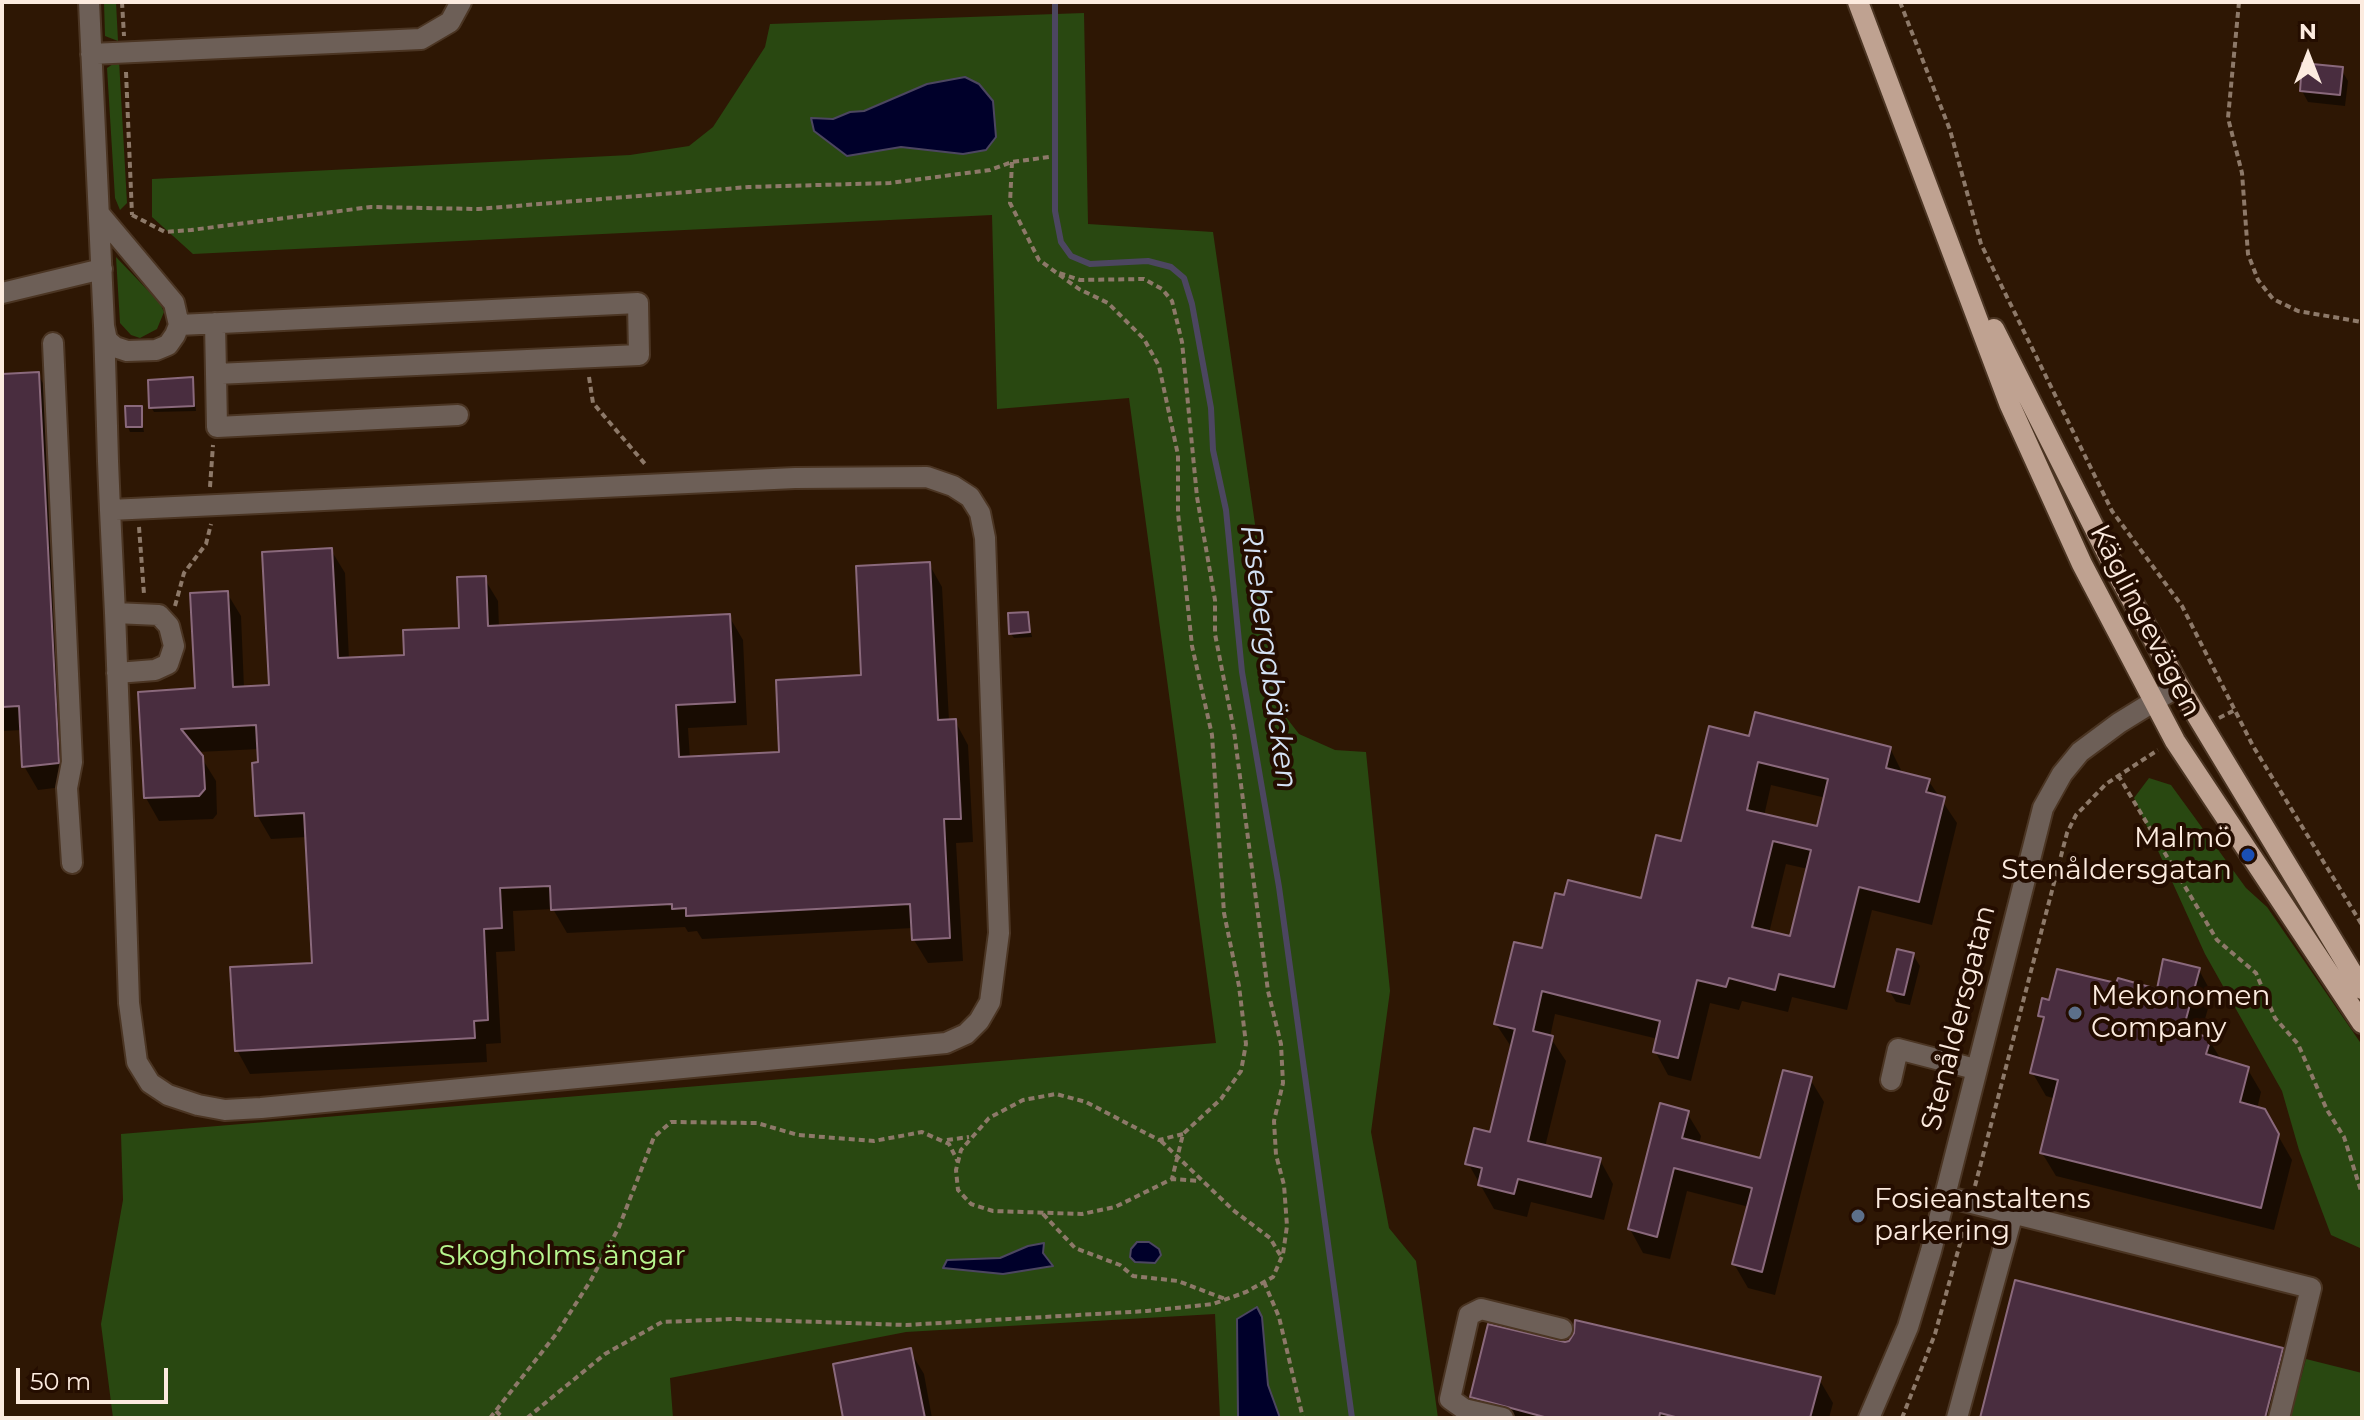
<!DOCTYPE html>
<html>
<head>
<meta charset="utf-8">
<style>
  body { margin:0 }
  #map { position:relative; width:2364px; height:1420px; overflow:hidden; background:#2e1704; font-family:Montserrat,sans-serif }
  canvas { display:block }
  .frame { position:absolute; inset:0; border:4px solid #fcebdf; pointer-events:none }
  .north { position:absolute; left:2268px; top:16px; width:80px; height:80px; -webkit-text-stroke:6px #240d00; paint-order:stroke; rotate:0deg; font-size:22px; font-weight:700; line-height:32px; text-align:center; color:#fcebdf }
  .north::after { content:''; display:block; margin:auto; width:28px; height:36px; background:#fcebdf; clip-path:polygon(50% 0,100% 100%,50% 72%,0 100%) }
  .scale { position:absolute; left:16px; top:1368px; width:152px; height:36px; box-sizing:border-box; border:4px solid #fcebdf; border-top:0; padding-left:10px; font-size:24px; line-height:28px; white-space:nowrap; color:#fcebdf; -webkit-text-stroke:6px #240d00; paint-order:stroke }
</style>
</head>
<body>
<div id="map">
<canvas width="2364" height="1420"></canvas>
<div class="frame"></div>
<div class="north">N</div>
<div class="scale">50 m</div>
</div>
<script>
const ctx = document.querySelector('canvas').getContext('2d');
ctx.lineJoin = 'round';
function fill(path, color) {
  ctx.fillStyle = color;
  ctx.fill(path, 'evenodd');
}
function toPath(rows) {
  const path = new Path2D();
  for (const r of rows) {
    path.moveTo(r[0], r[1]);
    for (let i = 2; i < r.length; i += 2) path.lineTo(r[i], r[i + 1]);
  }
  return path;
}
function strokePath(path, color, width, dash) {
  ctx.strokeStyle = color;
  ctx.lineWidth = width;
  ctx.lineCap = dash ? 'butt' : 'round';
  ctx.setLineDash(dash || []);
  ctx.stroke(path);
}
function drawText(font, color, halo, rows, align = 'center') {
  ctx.font = font + ' Montserrat,sans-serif';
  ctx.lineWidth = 8;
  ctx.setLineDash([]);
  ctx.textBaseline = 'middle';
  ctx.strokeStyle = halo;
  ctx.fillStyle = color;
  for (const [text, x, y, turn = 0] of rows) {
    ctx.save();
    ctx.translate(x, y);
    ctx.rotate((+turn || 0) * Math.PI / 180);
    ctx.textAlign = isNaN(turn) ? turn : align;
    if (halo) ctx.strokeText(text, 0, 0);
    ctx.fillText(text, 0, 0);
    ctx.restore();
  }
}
fill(toPath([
  [104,2,116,2,118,41,105,36],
  [1084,13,1088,224,1213,232,1282,712,1299,734,1335,750,1366,752,1390,991,1371,1132,1389,1228,1416,1261,1438,1418,1220,1418,1215,1314,906,1332,670,1378,673,1418,113,1418,101,1324,123,1200,121,1134,1216,1043,1129,398,997,409,992,215,193,254,152,217,152,179,630,155,689,146,713,127,765,47,770,24],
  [119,60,127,203,120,210,115,198,107,68],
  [116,257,160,303,164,312,157,329,140,338,131,335,120,323],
  [2149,778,2171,785,2246,888,2267,907,2362,1045,2362,1253,2360,1248,2331,1235,2299,1150,2282,1091,2205,954,2134,798],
  [2306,1359,2362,1373,2362,1418,2290,1418]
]), '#294811');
const water = toPath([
  [965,77,979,84,993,101,996,137,986,150,963,154,901,147,847,156,814,131,811,118,833,119,850,112,864,111,927,84,965,77],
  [1137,1242,1149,1242,1159,1249,1161,1255,1155,1263,1135,1262,1130,1257,1131,1249,1137,1242],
  [1044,1243,1043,1253,1053,1266,1003,1274,943,1268,947,1260,1000,1258,1028,1246,1044,1243],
  [1257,1307,1262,1317,1268,1385,1280,1418,1238,1418,1237,1319,1257,1307]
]);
fill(water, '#00002a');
strokePath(water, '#4c4660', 2);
fill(toPath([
  [2341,69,2348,81,2345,106,2308,102,2302,91],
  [38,374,51,398,71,786,38,790,24,766,22,730,2,731,2,376],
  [192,379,196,411,154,412,151,407],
  [140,408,144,432,130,432,128,427],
  [331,550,345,573,349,660,406,657,461,630,484,578,498,601,499,628,729,616,743,640,747,725,688,728,690,759,782,754,864,677,929,564,942,587,949,721,955,721,968,745,973,842,956,843,963,961,928,963,914,940,913,928,702,939,697,931,688,932,685,927,567,933,553,909,513,911,515,951,496,952,501,1043,486,1044,487,1062,250,1074,237,1050,314,965,307,837,271,839,257,815,260,749,198,752,216,781,217,814,213,819,159,821,146,798,197,690,227,593,241,616,244,688,271,687],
  [1027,614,1032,637,1014,638,1011,634],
  [1750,738,1890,748,1903,774,1928,780,1957,823,1932,925,1872,910,1847,1010,1792,997,1788,1012,1742,1001,1739,1010,1710,1003,1691,1081,1668,1075,1655,1051,1658,1039,1555,1014,1550,1037,1566,1061,1545,1147,1600,1160,1613,1184,1604,1220,1531,1202,1527,1217,1494,1209,1468,1163,1491,1135,1512,1048,1496,1024,1543,951,1642,901],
  [1771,785,1826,798,1818,829,1764,816],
  [1786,864,1808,869,1791,938,1769,933],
  [1913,955,1920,966,1910,1005,1896,1002,1889,990],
  [2199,970,2212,994,2200,1037,2209,1040,2222,1061,2247,1068,2261,1092,2257,1109,2264,1111,2292,1160,2274,1230,2056,1176,2042,1153,2056,1099,2046,1096,2032,1072,2045,1024,2040,1016,2050,1002,2158,992],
  [1810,1079,1824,1102,1775,1295,1748,1288,1734,1264,1749,1207,1687,1191,1670,1259,1643,1253,1630,1229,1687,1113,1701,1136,1699,1145,1762,1161],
  [1565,1344,1819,1379,1833,1403,1829,1418,1485,1418,1472,1397],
  [2281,1349,2295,1373,2283,1418,1982,1418],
  [910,1351,924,1374,932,1418,845,1418]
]), '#0007');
strokePath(toPath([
  [1055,2,1055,211,1061,242,1071,256,1090,264,1148,261,1171,267,1184,278,1192,304,1211,408,1213,450,1226,510,1242,672,1279,887,1352,1418]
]), '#4c4660', 6);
const building = toPath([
  [2302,63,2343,67,2340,95,2300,91,2302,63],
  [39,372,59,763,22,767,19,706,2,707,2,374,39,372],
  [193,377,194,406,149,408,148,380,193,377],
  [125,406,142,406,142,427,126,427,125,406],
  [332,548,338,658,404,655,403,630,459,628,457,577,486,576,488,626,730,614,735,702,676,705,679,757,779,752,776,680,861,675,856,566,930,562,938,720,956,719,961,819,944,819,950,938,912,940,910,904,686,916,686,908,672,909,672,904,551,910,550,886,500,888,502,928,484,929,488,1020,474,1021,475,1038,235,1051,230,967,312,963,304,813,255,816,252,763,258,762,256,725,181,729,203,756,205,789,199,796,144,798,138,692,195,688,190,593,228,591,233,687,269,685,262,552,332,548],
  [1028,612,1030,632,1009,634,1008,613,1028,612],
  [1755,712,1891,747,1886,768,1930,779,1926,792,1945,797,1919,902,1859,887,1834,987,1779,974,1775,990,1729,978,1726,987,1697,980,1678,1058,1653,1052,1660,1021,1542,991,1533,1031,1553,1036,1528,1141,1601,1158,1591,1197,1518,1179,1514,1194,1478,1185,1482,1168,1465,1164,1474,1128,1490,1132,1515,1029,1494,1024,1514,942,1542,948,1555,893,1564,895,1568,880,1641,898,1656,835,1681,841,1709,726,1749,736,1755,712],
  [1758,762,1828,779,1817,826,1747,810,1758,762],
  [1773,841,1811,850,1790,936,1752,927,1773,841],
  [1897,949,1914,953,1904,995,1887,991,1897,949],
  [2163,959,2200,968,2183,1030,2211,1038,2206,1054,2249,1067,2240,1102,2265,1109,2279,1134,2261,1208,2040,1153,2058,1080,2030,1073,2044,1017,2038,1016,2042,998,2049,1000,2057,969,2116,983,2118,978,2157,989,2163,959],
  [1783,1070,1812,1077,1762,1272,1732,1264,1752,1188,1674,1168,1657,1237,1628,1229,1660,1103,1689,1111,1682,1138,1760,1158,1783,1070],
  [2015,1280,2283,1348,2265,1418,1980,1418,2015,1280],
  [1575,1320,1821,1377,1810,1418,1679,1418,1660,1413,1659,1418,1548,1418,1470,1397,1488,1324,1565,1342,1569,1341,1574,1333,1575,1320],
  [911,1348,925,1418,843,1418,833,1364,911,1348]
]);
fill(building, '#492d3f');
strokePath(building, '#8a697c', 2);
const minor = toPath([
  [89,2,104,326,107,340,115,347,127,351,156,350,168,345,175,335,179,325,174,303,101,216],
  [91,54,421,39,450,22,461,2],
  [2,293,102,269],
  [179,325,638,303,639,355,216,374,215,323],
  [104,326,107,426,108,461,110,510,115,613,123,820,129,1003,137,1062,150,1083,168,1095,198,1105,225,1110,261,1108,946,1043,966,1034,979,1021,990,1002,999,933,985,538,980,513,970,497,953,486,927,477,795,478,110,510],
  [53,343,72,762,67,788,72,863],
  [216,374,217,427,458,415],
  [115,613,159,615,169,626,174,646,168,664,155,670,117,673],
  [1891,1080,1898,1049,1975,1069],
  [1944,1196,2311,1288,2279,1418],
  [1503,1418,1464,1409,1450,1399,1469,1315,1481,1309,1562,1329],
  [1869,1418,1908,1327,1931,1251,2043,808,2062,774,2080,752,2119,723,2179,686],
  [1957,1418,2013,1213]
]);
const major = toPath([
  [1858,2,2009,403,2082,564,2175,741,2362,1023],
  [1994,329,2118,575,2179,686,2362,989]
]);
strokePath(minor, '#4b3523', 24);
strokePath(major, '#4b3523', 24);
strokePath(toPath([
  [122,2,124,36],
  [1900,2,1950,130,1981,244,2112,511,2182,606,2253,746,2362,925],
  [2239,2,2228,118,2242,173,2248,254,2258,280,2273,299,2298,311,2362,322],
  [126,72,132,215],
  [1012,162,1010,203,1039,260,1079,289,1108,303,1144,339,1159,366,1178,455,1178,513,1192,646,1212,735,1224,913,1239,986,1246,1044,1241,1071,1221,1099,1183,1134,1172,1179],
  [132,215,165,232,191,230,371,207,478,209,749,187,890,183,990,170,1012,162,1049,157],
  [589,377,593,403,645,464],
  [210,487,213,445],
  [139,527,144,594],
  [175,606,184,573,206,544,211,524],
  [2219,718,2235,710],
  [2118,775,2217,940,2256,973,2275,1018,2298,1044,2327,1110,2344,1137,2362,1194],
  [1183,1134,1159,1140,1086,1102,1056,1094,1023,1100,989,1118,961,1150,956,1170,958,1190,971,1204,993,1211,1082,1214,1115,1207,1172,1179,1200,1181],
  [947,1140,969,1137],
  [1161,1141,1233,1210,1270,1238,1282,1258],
  [1975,1186,2067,833,2076,815,2106,784,2158,750],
  [1043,1214,1075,1248,1120,1265,1133,1276,1178,1281,1225,1299],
  [1264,1282,1279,1317,1303,1418],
  [496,1411,503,1418],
  [490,1418,557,1333,591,1280,619,1227,654,1137,671,1122,757,1123,798,1135,874,1141,922,1132,949,1144,958,1162],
  [527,1418,605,1354,662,1322,733,1319,906,1325,1147,1311,1213,1304,1246,1292,1273,1277,1283,1254,1287,1226,1284,1185,1276,1155,1274,1121,1283,1083,1281,1044,1268,991,1234,731,1215,634,1215,600,1197,497,1182,342,1172,301,1162,289,1144,279,1080,280,1056,272],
  [1902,1418,1935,1334,1966,1222]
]), '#8d7969', 4, [6, 4]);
strokePath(minor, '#6d5f57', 20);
strokePath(major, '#bfa291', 20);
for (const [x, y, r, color] of [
  [2248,855,8,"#1a4fb4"],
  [2075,1013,8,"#5c6f8a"],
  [1858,1216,8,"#5c6f8a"]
]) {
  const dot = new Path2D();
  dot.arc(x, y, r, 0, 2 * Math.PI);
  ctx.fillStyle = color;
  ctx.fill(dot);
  strokePath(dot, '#240d00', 3);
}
drawText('28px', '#fcebdf', '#240d00', [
  ["Käglingevägen",2145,621,63],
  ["Stenåldersgatan",1959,1018,-76]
]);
drawText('28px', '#fcebdf', '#240d00', [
  ["Malmö",2232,839,"right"],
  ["Stenåldersgatan",2232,871,"right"],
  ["Mekonomen",2091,997],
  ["Company",2091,1029],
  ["Fosieanstaltens",1874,1200],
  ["parkering",1874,1232]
], 'left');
drawText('28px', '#b7f78f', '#240d00', [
  ["Skogholms ängar",562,1257]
]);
drawText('italic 30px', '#d4e2f5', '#240d00', [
  ["Risebergabäcken",1268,657,82]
]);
</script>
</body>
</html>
